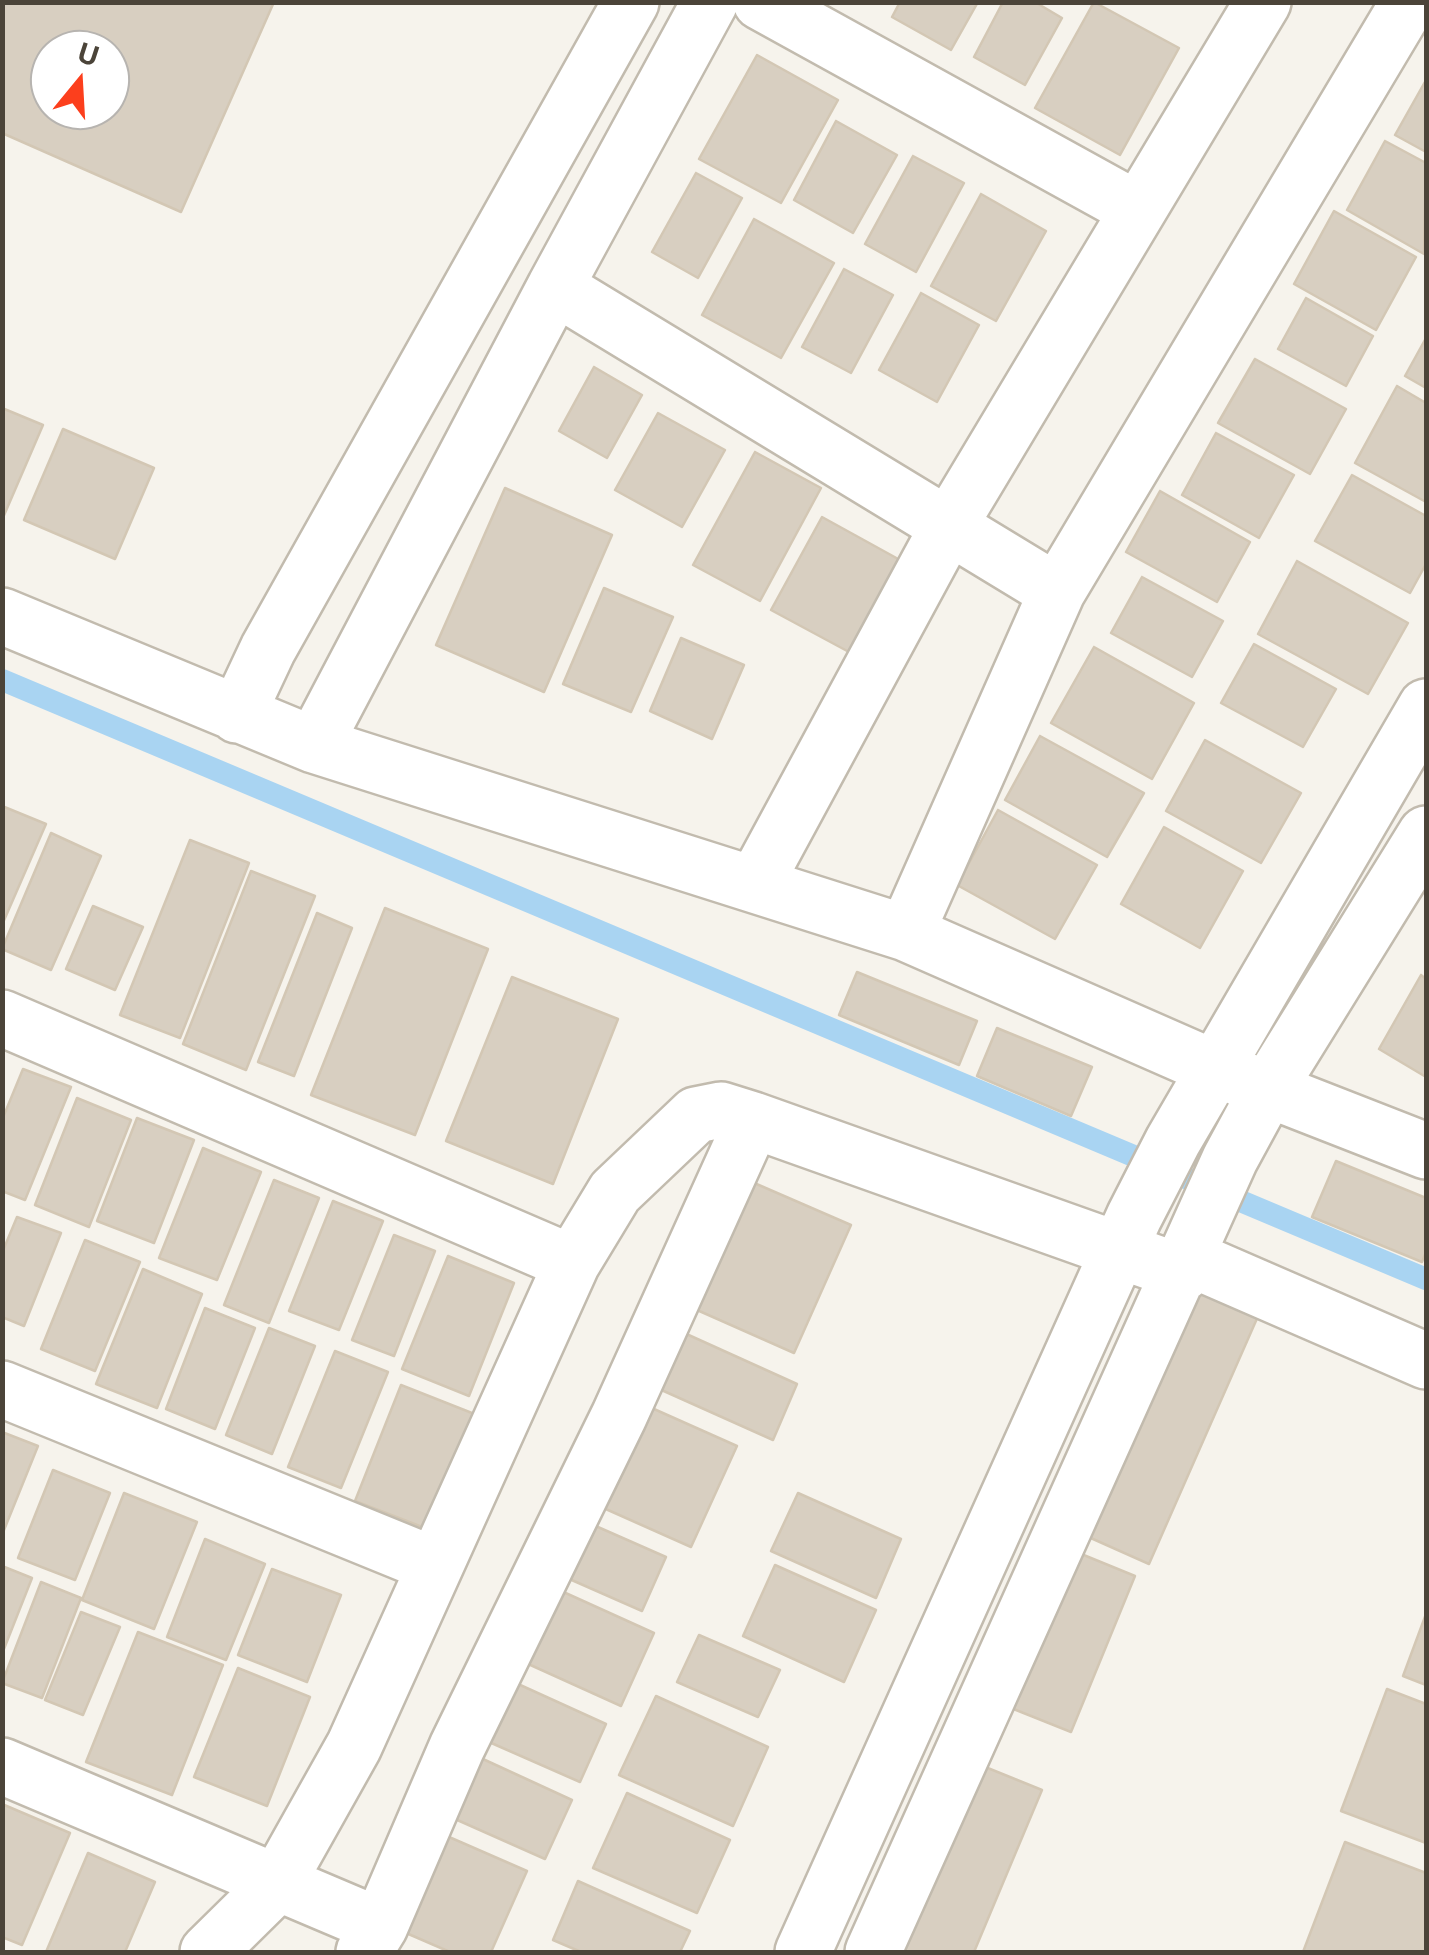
<!DOCTYPE html>
<html>
<head>
<meta charset="utf-8">
<style>
  body { margin:0 }
  #map { position:relative; width:1429px; height:1955px; overflow:hidden; background:#f6f3ec; font-family:"Noto Sans",sans-serif }
  canvas { display:block }
  .frame { position:absolute; inset:0; border:5px solid #4b4439; pointer-events:none }
  .north { position:absolute; left:30px; top:30px; width:100px; height:100px; box-sizing:border-box; background:#fff; border:2px solid #b7b4b0; border-radius:50%; rotate:18deg; font-size:28px; font-weight:700; line-height:40px; text-align:center; color:#4b4439 }
  .north::after { content:''; display:block; margin:auto; width:35px; height:45px; background:#fc3f1d; clip-path:polygon(50% 0,100% 100%,50% 72%,0 100%) }
</style>
</head>
<body>
<div id="map">
<canvas width="1429" height="1955"></canvas>
<div class="frame"></div>
<div class="north">U</div>
</div>
<script>
const ctx = document.querySelector('canvas').getContext('2d');
ctx.lineJoin = 'round';
function toPath(rows) {
  const path = new Path2D();
  for (const r of rows) {
    path.moveTo(r[0], r[1]);
    for (let i = 2; i < r.length; i += 2) path.lineTo(r[i], r[i + 1]);
  }
  return path;
}
function strokePath(path, color, width, dash) {
  ctx.strokeStyle = color;
  ctx.lineWidth = width;
  ctx.lineCap = dash ? 'butt' : 'round';
  ctx.setLineDash(dash || []);
  ctx.stroke(path);
}
function fill(path, color) {
  ctx.fillStyle = color;
  ctx.fill(path, 'evenodd');
}
strokePath(toPath([
  [2,680,1426,1279]
]), '#a9d4f2', 22);
const building = toPath([
  [2,2,274,2,181,212,2,133,2,2],
  [50,50,110,50,110,110,50,110,50,50],
  [900,2,978,2,951,50,892,17,900,2],
  [1003,2,1035,2,1062,18,1025,85,974,57,1003,2],
  [1094,2,1179,48,1120,155,1035,108,1094,2],
  [757,55,838,100,781,203,699,159,757,55],
  [1426,80,1426,152,1395,135,1426,80],
  [836,121,897,155,853,233,794,200,836,121],
  [1385,141,1426,163,1424,254,1347,210,1385,141],
  [913,156,964,183,916,272,865,244,913,156],
  [696,173,742,198,698,278,652,252,696,173],
  [981,194,1046,231,996,321,931,286,981,194],
  [1334,211,1416,257,1376,330,1294,284,1334,211],
  [754,219,834,263,781,358,702,315,754,219],
  [844,269,893,295,851,373,802,347,844,269],
  [921,293,979,325,937,402,879,370,921,293],
  [1306,298,1373,336,1346,386,1278,349,1306,298],
  [1426,338,1426,388,1405,376,1426,338],
  [1255,359,1346,409,1310,474,1218,423,1255,359],
  [594,367,642,395,607,458,559,431,594,367],
  [1397,386,1426,403,1426,502,1355,463,1397,386],
  [2,408,43,425,2,520,2,408],
  [658,413,725,450,682,527,615,490,658,413],
  [63,429,154,468,115,559,24,520,63,429],
  [1216,433,1294,475,1259,538,1182,495,1216,433],
  [755,452,821,488,760,601,693,565,755,452],
  [1352,475,1426,516,1426,564,1410,593,1315,541,1352,475],
  [505,488,612,535,544,692,436,645,505,488],
  [1160,491,1250,542,1217,602,1126,552,1160,491],
  [822,517,900,560,849,652,771,610,822,517],
  [1297,561,1408,623,1368,694,1258,634,1297,561],
  [1142,577,1223,621,1192,677,1111,633,1142,577],
  [604,588,673,617,631,712,563,684,604,588],
  [681,638,744,665,712,739,650,711,681,638],
  [1254,644,1336,689,1303,747,1221,703,1254,644],
  [1094,647,1194,703,1152,779,1051,723,1094,647],
  [1040,736,1144,793,1107,857,1005,800,1040,736],
  [1205,740,1301,793,1261,863,1166,811,1205,740],
  [2,806,46,824,2,925,2,806],
  [998,810,1097,865,1055,939,957,885,998,810],
  [1164,827,1243,871,1200,948,1121,904,1164,827],
  [51,833,101,856,51,970,2,949,51,833],
  [190,840,249,863,180,1038,120,1015,190,840],
  [251,871,315,896,246,1070,183,1044,251,871],
  [93,906,143,927,115,990,66,969,93,906],
  [385,908,488,949,415,1135,311,1095,385,908],
  [317,913,352,928,294,1076,258,1062,317,913],
  [857,972,977,1021,959,1065,839,1015,857,972],
  [1421,975,1426,979,1426,1077,1379,1049,1421,975],
  [512,977,618,1019,553,1184,446,1141,512,977],
  [997,1028,1092,1067,1071,1116,977,1076,997,1028],
  [23,1069,71,1087,25,1200,2,1191,2,1120,23,1069],
  [77,1098,131,1120,89,1227,35,1205,77,1098],
  [137,1118,194,1140,154,1243,97,1221,137,1118],
  [203,1148,261,1172,217,1280,159,1258,203,1148],
  [1336,1161,1426,1198,1426,1252,1422,1262,1312,1217,1336,1161],
  [745,1179,851,1225,794,1353,688,1306,745,1179],
  [274,1180,319,1198,269,1323,224,1305,274,1180],
  [333,1201,383,1221,339,1330,289,1311,333,1201],
  [17,1217,61,1233,24,1326,2,1317,2,1253,17,1217],
  [394,1235,435,1251,394,1356,352,1340,394,1235],
  [85,1240,140,1262,95,1371,41,1349,85,1240],
  [448,1256,514,1283,469,1396,402,1369,448,1256],
  [143,1269,202,1294,157,1408,96,1384,143,1269],
  [1194,1287,1259,1314,1149,1564,1084,1535,1194,1287],
  [205,1308,255,1328,215,1429,166,1409,205,1308],
  [269,1328,315,1346,272,1454,226,1435,269,1328],
  [682,1332,797,1384,773,1440,657,1388,682,1332],
  [335,1351,388,1372,341,1488,288,1467,335,1351],
  [401,1385,477,1415,430,1530,355,1501,401,1385],
  [636,1401,737,1446,691,1547,590,1502,636,1401],
  [2,1432,38,1446,2,1535,2,1432],
  [53,1470,110,1493,75,1580,18,1558,53,1470],
  [124,1493,197,1522,154,1629,82,1600,124,1493],
  [798,1493,901,1539,876,1598,771,1551,798,1493],
  [582,1520,666,1557,642,1611,558,1574,582,1520],
  [205,1539,265,1564,226,1660,167,1637,205,1539],
  [1069,1549,1135,1576,1071,1732,1006,1706,1069,1549],
  [775,1565,876,1610,844,1682,743,1636,775,1565],
  [2,1566,32,1578,2,1654,2,1566],
  [272,1569,341,1595,307,1682,238,1655,272,1569],
  [41,1582,81,1598,42,1698,2,1683,41,1582],
  [559,1590,654,1633,621,1706,526,1663,559,1590],
  [81,1612,120,1627,83,1715,45,1700,81,1612],
  [1426,1614,1426,1685,1403,1676,1426,1614],
  [138,1632,223,1665,172,1795,86,1762,138,1632],
  [699,1635,780,1670,758,1717,677,1682,699,1635],
  [238,1668,310,1697,267,1806,194,1777,238,1668],
  [507,1679,606,1724,580,1782,480,1738,507,1679],
  [1387,1689,1426,1704,1426,1843,1341,1811,1387,1689],
  [656,1696,768,1747,733,1826,619,1775,656,1696],
  [472,1754,572,1800,545,1859,446,1815,472,1754],
  [968,1760,1042,1790,974,1952,899,1952,968,1760],
  [627,1793,730,1840,697,1913,593,1868,627,1793],
  [2,1804,70,1833,22,1945,2,1937,2,1804],
  [433,1830,527,1871,491,1952,450,1952,390,1926,433,1830],
  [1345,1842,1426,1873,1426,1952,1303,1952,1345,1842],
  [88,1853,155,1882,125,1952,46,1952,88,1853],
  [578,1881,690,1931,680,1952,581,1952,553,1940,578,1881]
]);
fill(building, '#d8cfc1');
strokePath(building, '#d3c7b4', 2.5);
const minor = toPath([
  [710,2,555,287,1057,592],
  [761,2,1138,210],
  [2,616,314,745,906,933,1216,1069,1426,1151],
  [237,715,268,649,631,2],
  [314,745,555,287],
  [756,882,948,527,1263,2],
  [906,933,1057,592,1409,2],
  [2,1018,572,1263],
  [1189,1258,1426,1361],
  [2,1389,434,1565],
  [2,1766,380,1926],
  [208,1952,276,1885,354,1746,572,1263,615,1192,696,1115,721,1110,753,1120,1183,1273],
  [364,1952,380,1926,457,1747,619,1416,753,1120],
  [803,1952,1134,1217,1173,1141,1426,707],
  [873,1952,1230,1159,1268,1089,1426,834]
]);
strokePath(minor, '#c2bbae', 60);
strokePath(minor, '#fff', 55);
</script>
</body>
</html>
